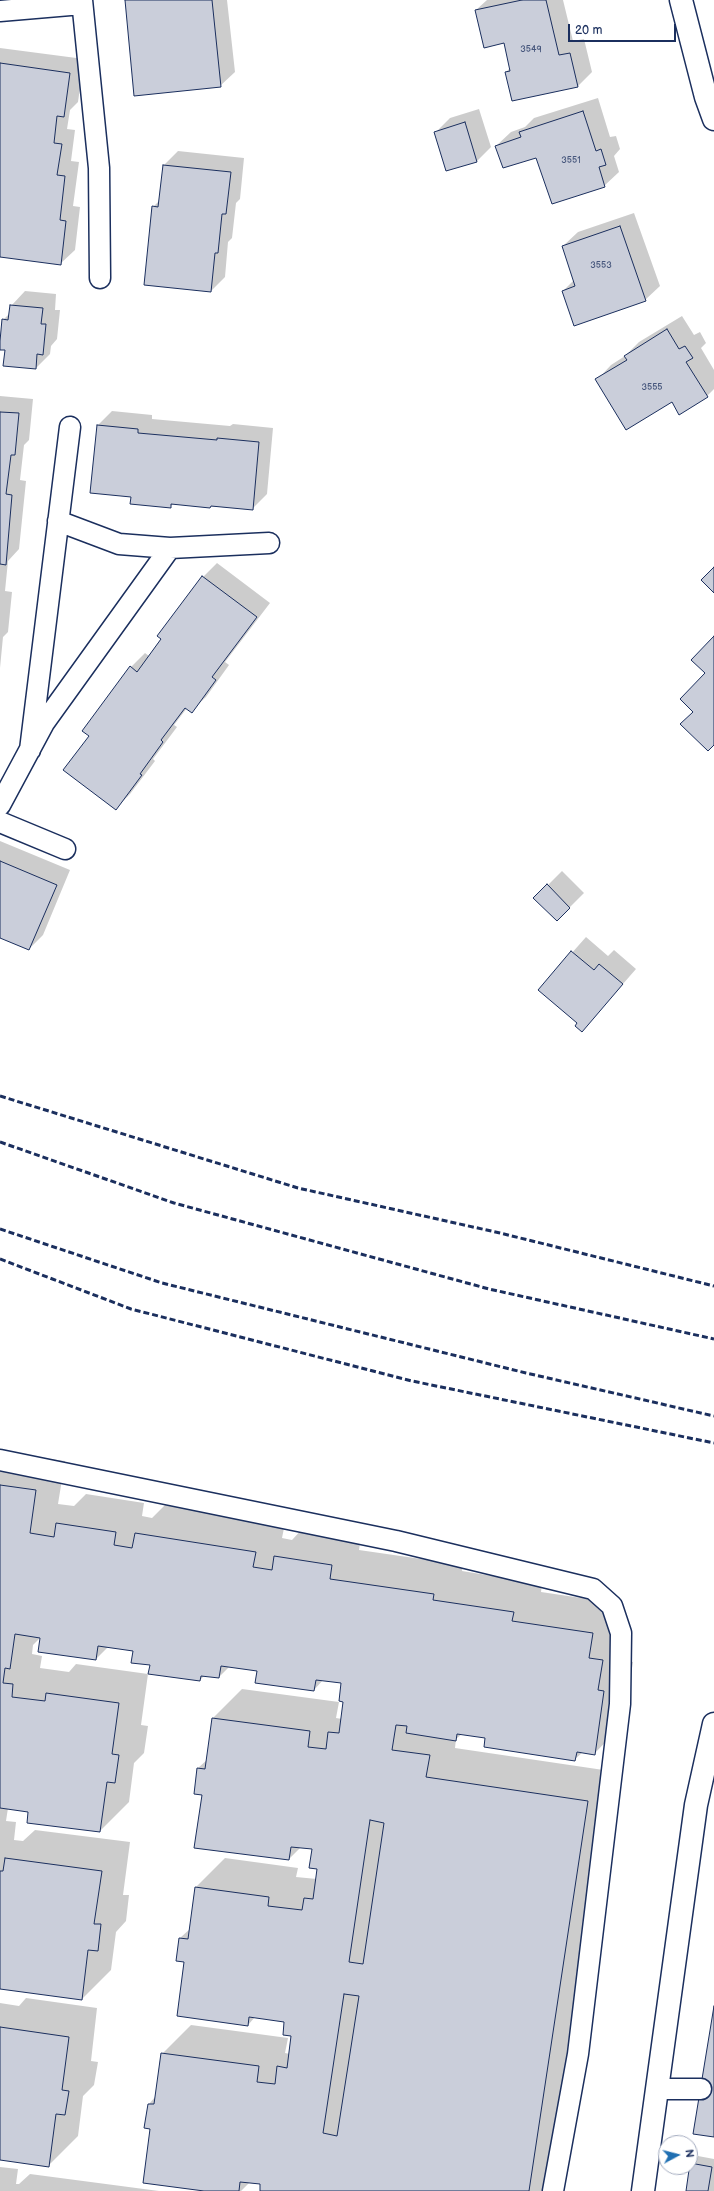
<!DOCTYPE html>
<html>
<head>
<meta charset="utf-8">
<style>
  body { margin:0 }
  #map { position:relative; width:714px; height:2191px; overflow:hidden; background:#fff; font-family:"Balsamiq Sans",sans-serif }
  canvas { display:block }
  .north { position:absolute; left:658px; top:2135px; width:40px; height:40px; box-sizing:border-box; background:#fff; border:1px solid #a4acbf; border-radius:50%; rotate:83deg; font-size:11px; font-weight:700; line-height:16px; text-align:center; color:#1b2f5e }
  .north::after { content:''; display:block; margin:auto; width:14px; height:18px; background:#1f6fb2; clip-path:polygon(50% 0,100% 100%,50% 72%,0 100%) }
  .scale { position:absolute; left:568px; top:24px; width:108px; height:18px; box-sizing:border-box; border:2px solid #1b2f5e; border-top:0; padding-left:5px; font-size:12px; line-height:14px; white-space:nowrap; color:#1b2f5e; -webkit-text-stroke:3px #fff; paint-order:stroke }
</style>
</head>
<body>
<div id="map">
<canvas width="714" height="2191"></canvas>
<div class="north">N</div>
<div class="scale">20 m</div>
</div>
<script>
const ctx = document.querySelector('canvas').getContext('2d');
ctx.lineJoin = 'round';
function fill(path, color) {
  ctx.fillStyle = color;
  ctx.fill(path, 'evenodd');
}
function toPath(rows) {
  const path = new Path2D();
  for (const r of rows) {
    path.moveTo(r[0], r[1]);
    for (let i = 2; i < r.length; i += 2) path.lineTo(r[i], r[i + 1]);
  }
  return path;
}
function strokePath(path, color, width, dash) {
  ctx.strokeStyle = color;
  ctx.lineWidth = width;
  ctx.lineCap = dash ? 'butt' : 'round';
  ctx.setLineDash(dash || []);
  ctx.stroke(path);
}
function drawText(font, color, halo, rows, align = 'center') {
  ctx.font = font + ' "Balsamiq Sans",sans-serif';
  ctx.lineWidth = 3;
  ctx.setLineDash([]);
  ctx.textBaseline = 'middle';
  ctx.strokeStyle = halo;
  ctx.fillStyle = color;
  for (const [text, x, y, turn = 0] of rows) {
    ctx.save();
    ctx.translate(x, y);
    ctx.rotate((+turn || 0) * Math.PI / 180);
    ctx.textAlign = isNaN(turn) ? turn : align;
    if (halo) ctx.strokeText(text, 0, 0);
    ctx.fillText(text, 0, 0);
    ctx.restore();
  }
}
fill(toPath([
  [126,0,227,0,235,72,220,86],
  [487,0,563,0,573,41,584,39,592,72,578,86,506,72,510,68,504,42,476,10],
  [0,48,84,59,78,102,70,110,67,129,75,130,71,161,79,162,73,206,80,207,75,250,60,264,0,256],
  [598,98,610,137,616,136,620,149,614,156,619,172,604,186,537,156,496,146,511,132,525,127,534,118],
  [479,109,491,147,477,161,436,132,450,118],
  [178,151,244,158,240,199,236,203,232,238,228,242,225,277,211,291,153,207,160,200,164,165],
  [634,213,660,286,645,300,563,291,574,280,563,246,578,232],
  [25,291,56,294,55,310,60,310,57,339,51,346,50,354,36,368,6,350,3,320,10,313,11,306],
  [682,316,694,335,700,332,706,343,701,348,714,370,714,389,707,396,672,401,597,380,611,365,625,356,639,342],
  [0,396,33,399,29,440,24,445,20,480,26,481,19,549,8,561,5,591,12,592,8,632,3,637,0,668],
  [112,411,152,415,152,419,230,426,233,424,273,428,267,494,252,509,173,504,170,507,133,496,98,425],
  [217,563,270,603,225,662,229,665,206,697,191,711,187,708,174,725,177,727,153,759,155,761,130,794,116,808,90,736,131,667,145,653,149,656,203,577],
  [0,841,70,870,43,935,29,949,0,937],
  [562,871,584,893,557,920,535,898],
  [586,937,608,956,614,950,636,969,582,1031,579,1023,539,990],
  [0,1452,65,1461,58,1504,74,1506,86,1494,144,1503,142,1516,152,1518,165,1505,285,1523,282,1538,292,1540,304,1527,361,1536,359,1550,463,1565,462,1571,542,1584,541,1592,622,1604,618,1630,631,1631,627,1661,633,1662,623,1724,594,1754,583,1752,575,1759,486,1737,462,1734,456,1739,455,1748,617,1772,550,2191,261,2191,261,2183,250,2182,241,2191,212,2191,151,2128,149,2104,156,2096,162,2054,191,2025,288,2038,285,2053,290,2054,292,2035,285,2021,255,2017,248,2025,185,1961,180,1938,191,1928,196,1887,225,1858,298,1868,296,1877,317,1879,318,1868,313,1848,301,1847,289,1859,203,1795,198,1768,208,1759,213,1718,242,1689,339,1702,336,1718,342,1719,344,1701,343,1682,323,1680,314,1690,258,1670,230,1666,219,1677,205,1675,200,1680,151,1664,134,1650,108,1647,96,1659,41,1637,33,1645,32,1654,42,1656,40,1668,69,1672,76,1664,148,1674,141,1725,148,1726,144,1753,134,1763,129,1802,100,1831,29,1811,8,1808,6,1821,16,1822,14,1840,23,1841,35,1830,130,1842,123,1895,129,1895,126,1921,116,1932,111,1970,82,1999,0,1988],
  [26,1998,97,2008,91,2061,98,2062,94,2085,83,2096,78,2136,49,2165,0,2159,0,2003,19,2006],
  [698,2156,714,2159,714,2191,687,2191,691,2164],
  [0,2167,18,2169,16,2184,19,2184,30,2174,159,2191,0,2191]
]), '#0003');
const building = toPath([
  [125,0,212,0,221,87,134,96,125,0],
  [522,0,546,0,559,55,570,53,578,87,512,101,505,72,510,71,504,43,484,48,475,10,522,0],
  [0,63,70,73,64,117,57,116,54,143,62,144,57,175,65,176,60,220,66,221,61,265,0,257,0,63],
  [583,111,596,151,601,149,606,165,599,167,605,187,552,204,536,158,503,168,495,146,521,137,519,132,583,111],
  [465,122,477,162,446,171,434,132,465,122],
  [163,165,231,172,226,214,222,214,218,253,215,253,211,292,144,285,152,206,158,207,163,165],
  [620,226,646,301,574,326,562,291,575,286,562,246,620,226],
  [10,305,43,308,41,324,46,324,43,355,37,354,36,369,3,366,5,350,0,350,0,341,2,319,8,320,10,305],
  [667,329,679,349,685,346,693,358,686,362,708,397,679,415,672,402,626,430,595,379,627,360,624,356,667,329],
  [0,412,19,413,15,455,11,455,6,494,12,495,6,565,0,564,0,412],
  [97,425,138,429,138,433,217,440,217,438,259,442,253,510,211,506,210,508,171,504,171,508,130,504,131,497,90,493,97,425],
  [714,567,714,593,701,580,714,567],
  [202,576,257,617,212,677,216,680,192,713,185,708,161,740,163,742,140,774,142,775,116,810,63,770,89,736,82,731,130,666,137,672,161,639,157,636,202,576],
  [714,636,714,745,708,751,680,724,693,712,680,699,705,673,691,660,714,636],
  [0,861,57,885,29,950,0,938,0,861],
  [547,884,570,908,557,921,533,898,547,884],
  [571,951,594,970,599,964,623,984,582,1032,575,1026,577,1023,538,990,571,951],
  [0,1485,36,1490,30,1533,54,1537,56,1523,116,1532,114,1545,132,1548,135,1533,256,1552,253,1567,272,1570,274,1556,332,1565,330,1579,434,1594,433,1600,514,1612,512,1621,593,1633,589,1658,603,1660,598,1690,604,1691,595,1755,577,1752,575,1761,484,1747,485,1738,457,1734,456,1741,406,1733,407,1726,396,1725,392,1750,430,1755,426,1777,588,1801,529,2191,260,2191,260,2184,240,2182,239,2191,204,2191,143,2183,150,2129,144,2128,148,2104,154,2104,161,2053,259,2066,257,2082,275,2084,277,2066,287,2068,291,2036,283,2035,284,2022,249,2017,248,2026,177,2016,184,1962,176,1961,179,1938,188,1939,195,1887,269,1897,268,1906,302,1910,304,1898,313,1899,317,1869,309,1868,312,1849,291,1847,289,1860,194,1848,202,1795,194,1794,197,1768,205,1769,212,1718,310,1731,308,1747,326,1749,328,1732,339,1733,343,1702,339,1701,341,1683,316,1680,314,1691,255,1683,257,1671,221,1666,219,1678,201,1676,200,1681,148,1674,150,1665,131,1663,133,1651,98,1646,96,1660,38,1652,40,1638,15,1634,10,1669,5,1668,3,1683,13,1684,12,1697,45,1701,46,1693,119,1703,112,1754,119,1755,115,1783,107,1782,100,1832,27,1823,28,1812,0,1808,0,1485],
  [370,1820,384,1823,363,1964,349,1962,370,1820],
  [344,1994,359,1996,337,2136,323,2133,344,1994],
  [5,1858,102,1871,94,1924,101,1924,98,1951,88,1950,82,2000,0,1989,0,1871,3,1871,5,1858],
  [714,2006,714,2137,693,2134,714,2006],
  [0,2027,69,2037,62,2090,69,2091,65,2115,56,2114,49,2167,0,2160,0,2027],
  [690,2163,712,2167,708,2191,686,2191,690,2163]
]);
fill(building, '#caceda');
strokePath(building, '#1b2f5e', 1);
const lane = toPath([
  [82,0,99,168,100,278],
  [0,11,82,4],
  [58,521,119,544,170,548,269,543],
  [30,750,70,427],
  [0,805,44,723,170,548],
  [0,822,65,849],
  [0,1460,396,1541,593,1589,612,1606,621,1633,620,1704,578,2054,553,2191],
  [657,2089,701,2089]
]);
const street = toPath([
  [681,0,706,97,714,119],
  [643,2191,696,1805,714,1724]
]);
strokePath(lane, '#1b2f5e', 23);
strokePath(street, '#1b2f5e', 25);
strokePath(lane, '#fff', 20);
strokePath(street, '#fff', 22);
strokePath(toPath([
  [0,1096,298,1188,500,1233,714,1286],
  [0,1142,174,1203,489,1289,714,1339],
  [0,1229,162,1283,526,1373,714,1416],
  [0,1259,131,1309,412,1381,714,1443]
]), '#1b2f5e', 3, [6, 3]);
drawText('9px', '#47577d', null, [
  ["3549",531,50],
  ["3551",571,161],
  ["3553",601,266],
  ["3555",652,388]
]);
</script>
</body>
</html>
